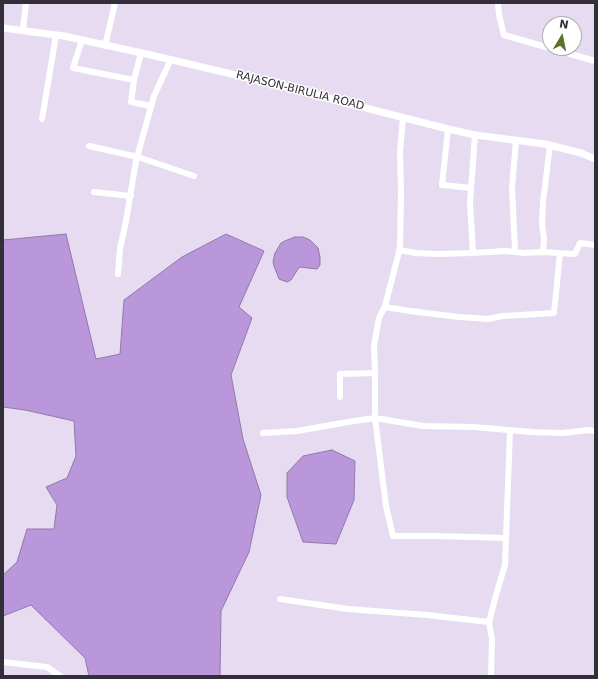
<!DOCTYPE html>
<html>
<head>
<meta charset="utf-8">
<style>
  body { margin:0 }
  #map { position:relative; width:598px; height:679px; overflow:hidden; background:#e7dbf2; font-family:"DejaVu Sans",sans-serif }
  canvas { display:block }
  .frame { position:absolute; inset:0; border:4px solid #332f38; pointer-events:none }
  .north { position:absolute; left:542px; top:16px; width:40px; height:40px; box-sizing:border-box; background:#fff; border:1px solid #adacaf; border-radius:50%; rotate:10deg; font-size:11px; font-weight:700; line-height:16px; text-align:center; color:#332f38 }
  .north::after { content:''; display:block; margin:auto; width:14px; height:18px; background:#597327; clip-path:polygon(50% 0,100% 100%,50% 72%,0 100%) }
</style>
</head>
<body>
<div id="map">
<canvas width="598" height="679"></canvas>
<div class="frame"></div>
<div class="north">N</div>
</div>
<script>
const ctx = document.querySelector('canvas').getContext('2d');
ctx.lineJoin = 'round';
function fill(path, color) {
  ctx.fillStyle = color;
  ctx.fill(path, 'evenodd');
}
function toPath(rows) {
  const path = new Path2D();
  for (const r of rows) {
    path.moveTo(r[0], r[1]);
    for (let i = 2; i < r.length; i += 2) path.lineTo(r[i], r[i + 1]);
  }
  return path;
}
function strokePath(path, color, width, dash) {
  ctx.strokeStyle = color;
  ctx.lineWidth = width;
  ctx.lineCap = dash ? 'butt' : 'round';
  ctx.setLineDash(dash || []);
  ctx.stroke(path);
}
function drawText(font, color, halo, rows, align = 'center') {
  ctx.font = font + ' "DejaVu Sans",sans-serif';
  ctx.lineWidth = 3;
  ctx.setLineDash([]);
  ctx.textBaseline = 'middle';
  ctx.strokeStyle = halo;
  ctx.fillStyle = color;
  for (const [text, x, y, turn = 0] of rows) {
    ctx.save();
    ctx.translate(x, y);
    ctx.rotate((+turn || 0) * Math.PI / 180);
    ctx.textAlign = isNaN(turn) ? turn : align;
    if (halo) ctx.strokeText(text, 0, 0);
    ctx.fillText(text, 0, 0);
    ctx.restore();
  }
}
const water = toPath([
  [66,234,96,359,120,354,124,300,182,257,226,234,264,251,239,307,252,318,231,375,243,439,261,495,249,552,221,611,220,676,89,676,85,658,31,605,3,616,3,575,17,562,27,529,54,529,57,505,46,487,67,478,76,456,74,421,25,410,3,407,3,240,66,234],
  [295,237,303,237,310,240,318,248,320,257,320,265,317,269,300,267,298,269,291,280,287,282,279,279,274,266,273,262,275,253,281,243,287,240,295,237],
  [332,450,355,461,354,500,336,544,303,542,287,497,287,473,303,456,332,450]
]);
fill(water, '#ba97da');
strokePath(water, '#9278a9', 1);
strokePath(toPath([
  [498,3,499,15,504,35,595,61],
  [23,30,26,3],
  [82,40,73,68,134,80],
  [105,46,115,3],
  [141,53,134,80,131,102,151,106],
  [403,118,400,151,401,193,400,248,385,306,379,318,374,346,375,372,375,418,423,426,474,427,532,432,563,433,588,430,595,431],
  [42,119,56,35],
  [448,129,442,185,471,188],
  [550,145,543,202,542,223,544,239,543,252,575,254,580,243,595,245],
  [89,146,138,157,194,176],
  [94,192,131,196],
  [399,250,416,253,438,254,473,253,470,203,475,135],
  [515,251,512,188,516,140],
  [473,253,505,251,524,253,543,252],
  [118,274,120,249,126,221,136,161,154,96,171,59],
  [385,307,410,311,459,317,488,319,503,316,554,313,560,253],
  [340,397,340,374,375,373],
  [263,433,297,431,348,422,375,418,386,506,393,536,436,536,506,538,505,565,496,595,489,622,492,639,491,676],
  [506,538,510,430],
  [280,599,348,609,427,615,489,622],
  [3,662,47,667,60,676]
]), '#fff', 6);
strokePath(toPath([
  [3,28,64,36,151,55,291,88,354,105,448,129,475,135,545,144,581,153,595,159]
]), '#fff', 7);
drawText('11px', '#332f38', '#fff', [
  ["RAJASON-BIRULIA ROAD",300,91,14]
]);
</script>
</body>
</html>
